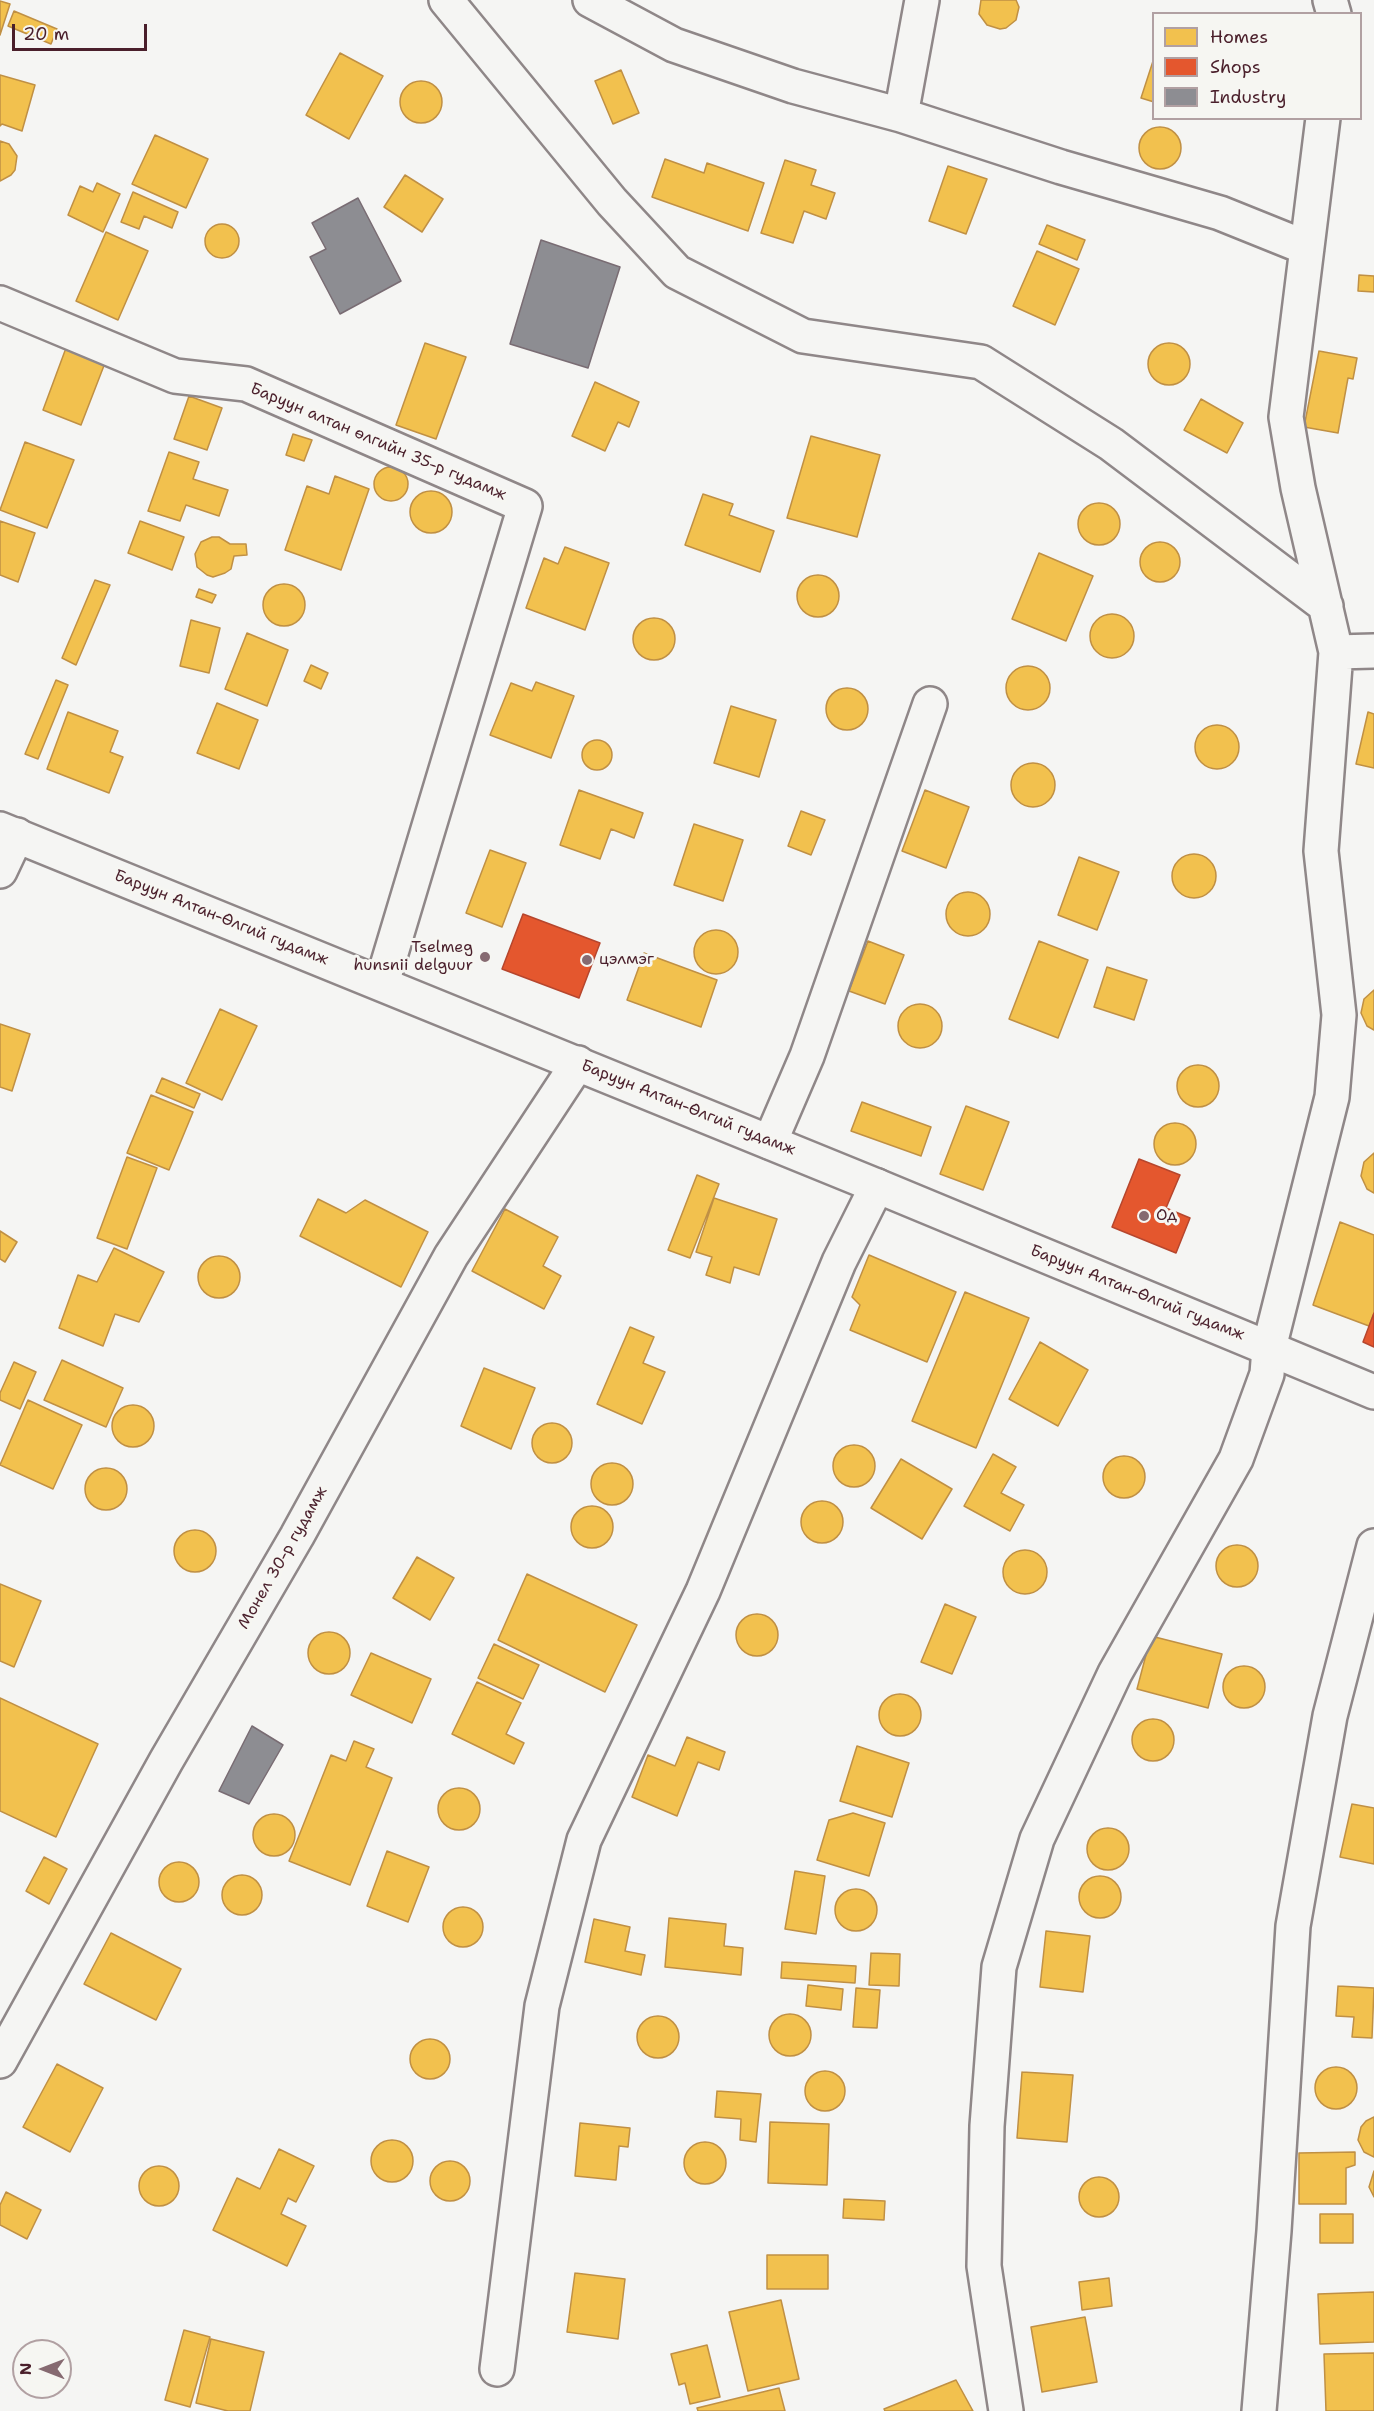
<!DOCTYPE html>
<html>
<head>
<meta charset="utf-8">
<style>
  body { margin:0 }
  #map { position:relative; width:1374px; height:2411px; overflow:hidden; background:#f5f5f3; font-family:"Shantell Sans",sans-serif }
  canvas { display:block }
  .legend { position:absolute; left:1152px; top:12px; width:210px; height:108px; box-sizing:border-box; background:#f6f6f2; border:2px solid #b1a0a2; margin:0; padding:8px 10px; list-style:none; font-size:18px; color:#4a1f2b }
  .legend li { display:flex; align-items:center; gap:12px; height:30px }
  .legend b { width:30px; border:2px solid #b1a0a2 }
  .north { position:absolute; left:12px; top:2339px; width:60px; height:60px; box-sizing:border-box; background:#f6f6f2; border:2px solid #b1a0a2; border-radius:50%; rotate:270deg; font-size:16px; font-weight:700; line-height:24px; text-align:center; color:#4a1f2b }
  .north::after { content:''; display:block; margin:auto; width:21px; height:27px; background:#866a71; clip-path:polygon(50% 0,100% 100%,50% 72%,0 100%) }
  .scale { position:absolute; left:12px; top:24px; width:135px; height:27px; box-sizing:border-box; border:3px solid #4a1f2b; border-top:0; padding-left:8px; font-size:18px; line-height:21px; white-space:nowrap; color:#4a1f2b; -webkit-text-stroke:4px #f6f6f2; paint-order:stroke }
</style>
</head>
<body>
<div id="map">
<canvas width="1374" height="2411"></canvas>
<ul class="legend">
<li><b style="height:16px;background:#f2c14e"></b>Homes</li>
<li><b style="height:16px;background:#e4572e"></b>Shops</li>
<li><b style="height:16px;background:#8d8d92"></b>Industry</li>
</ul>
<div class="north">N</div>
<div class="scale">20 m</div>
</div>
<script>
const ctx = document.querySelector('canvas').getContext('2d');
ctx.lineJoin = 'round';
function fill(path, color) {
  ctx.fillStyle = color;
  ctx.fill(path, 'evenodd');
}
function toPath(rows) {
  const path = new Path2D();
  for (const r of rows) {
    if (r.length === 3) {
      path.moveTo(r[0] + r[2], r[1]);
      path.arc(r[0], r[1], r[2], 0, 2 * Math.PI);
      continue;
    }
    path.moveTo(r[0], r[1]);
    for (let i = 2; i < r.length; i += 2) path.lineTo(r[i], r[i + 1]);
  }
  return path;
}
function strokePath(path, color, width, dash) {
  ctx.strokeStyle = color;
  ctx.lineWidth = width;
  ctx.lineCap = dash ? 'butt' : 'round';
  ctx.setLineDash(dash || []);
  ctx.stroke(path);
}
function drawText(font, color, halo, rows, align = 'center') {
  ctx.font = font + ' "Shantell Sans",sans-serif';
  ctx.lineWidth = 6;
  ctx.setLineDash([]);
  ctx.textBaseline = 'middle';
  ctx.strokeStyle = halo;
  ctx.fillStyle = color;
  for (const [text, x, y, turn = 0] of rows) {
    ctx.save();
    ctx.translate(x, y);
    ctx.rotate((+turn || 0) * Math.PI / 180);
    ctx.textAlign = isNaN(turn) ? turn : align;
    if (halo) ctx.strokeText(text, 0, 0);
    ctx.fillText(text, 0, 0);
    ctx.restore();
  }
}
const homes = toPath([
  [981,0,1016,0,1019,7,1016,20,1006,28,1000,29,987,25,979,14,981,0],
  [0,1,10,4,0,35,0,1],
  [14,11,57,29,51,44,8,26,14,11],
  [340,53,383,76,349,139,306,115,340,53],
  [1154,58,1154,102,1141,98,1154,58],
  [621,70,639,113,613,124,595,81,621,70],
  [0,75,35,85,22,131,2,124,0,126,0,75],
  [421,102,21],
  [1160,148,21],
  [155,135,208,159,186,208,132,184,155,135],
  [0,141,9,144,17,156,15,170,11,175,0,181,0,141],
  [665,159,704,173,707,163,764,183,748,231,652,197,665,159],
  [785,160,816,170,811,185,835,193,826,219,804,211,793,243,761,233,785,160],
  [948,166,987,179,966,234,929,221,948,166],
  [405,175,443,199,422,232,384,207,405,175],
  [97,183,120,194,103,232,68,215,80,186,93,192,97,183],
  [133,192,178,212,172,228,144,216,139,229,121,222,133,192],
  [222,241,17],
  [1047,225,1085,240,1077,260,1039,244,1047,225],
  [106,232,148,251,118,320,76,301,106,232],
  [1037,251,1079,269,1055,325,1013,306,1037,251],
  [1359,275,1374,276,1374,292,1358,291,1359,275],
  [425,343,466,357,436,439,396,425,425,343],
  [1169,364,21],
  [66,348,105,363,81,425,43,410,66,348],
  [1319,351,1357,358,1353,379,1348,378,1338,433,1304,427,1319,351],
  [595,382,639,402,629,427,618,422,605,451,572,436,595,382],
  [189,396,222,408,207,450,174,439,189,396],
  [1201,399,1243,423,1227,453,1184,430,1201,399],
  [293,434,312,440,304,461,286,455,293,434],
  [811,436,880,455,857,537,787,518,811,436],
  [25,442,74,460,47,528,0,510,25,442],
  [169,452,199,462,193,479,228,490,219,516,186,505,180,521,148,511,169,452],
  [391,484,17],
  [335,476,369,489,341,570,285,550,307,486,329,494,335,476],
  [431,512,21],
  [703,494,733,504,729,515,774,531,760,572,685,545,703,494],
  [1099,524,21],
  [0,521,35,533,18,582,0,575,0,521],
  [140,521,184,537,172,570,128,553,140,521],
  [212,537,219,537,230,544,246,544,247,555,234,556,231,569,225,573,213,577,207,575,197,567,195,554,201,542,212,537],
  [1160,562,20],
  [565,547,609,563,585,630,526,608,544,558,558,564,565,547],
  [1039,553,1093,576,1066,641,1012,619,1039,553],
  [818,596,21],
  [95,580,110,585,76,665,62,658,95,580],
  [284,605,21],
  [199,589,216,595,212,603,196,597,199,589],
  [1112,636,22],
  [654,639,21],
  [191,620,220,628,209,673,180,666,191,620],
  [247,633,288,650,267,706,225,689,247,633],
  [311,665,328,673,321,689,304,681,311,665],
  [1028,688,22],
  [56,680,68,685,38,759,25,754,56,680],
  [536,682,574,696,551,758,490,735,511,683,532,691,536,682],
  [847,709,21],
  [217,703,258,720,239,769,197,753,217,703],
  [731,706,776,720,759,777,714,763,731,706],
  [68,712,118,731,110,752,123,757,109,793,47,769,68,712],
  [1368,712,1374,714,1374,768,1356,764,1368,712],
  [1217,747,22],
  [597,755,15],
  [1033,785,22],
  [579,790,643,813,634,838,611,829,600,859,560,845,579,790],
  [925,790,969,807,946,868,902,851,925,790],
  [801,811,825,820,811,855,788,846,801,811],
  [694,824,743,840,723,901,674,885,694,824],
  [490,850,526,863,502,927,466,913,490,850],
  [1194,876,22],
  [1079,857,1119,872,1097,930,1058,915,1079,857],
  [968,914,22],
  [716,952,22],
  [868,941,904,955,885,1004,849,991,868,941],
  [1039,941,1088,960,1058,1038,1009,1019,1039,941],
  [644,953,717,980,701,1027,627,1000,644,953],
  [1107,967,1147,980,1134,1020,1094,1007,1107,967],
  [1374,990,1374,1030,1367,1026,1361,1013,1364,999,1374,990],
  [920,1026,22],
  [220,1009,257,1026,222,1100,186,1083,220,1009],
  [0,1024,30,1034,12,1091,0,1087,0,1024],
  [1198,1086,21],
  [162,1078,200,1094,194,1108,156,1092,162,1078],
  [151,1095,193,1112,169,1170,127,1153,151,1095],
  [862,1102,931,1127,921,1156,851,1131,862,1102],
  [966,1106,1009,1122,983,1190,940,1174,966,1106],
  [1175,1144,21],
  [1374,1153,1374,1193,1367,1189,1361,1176,1364,1162,1374,1153],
  [127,1157,157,1168,127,1249,97,1238,127,1157],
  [697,1175,719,1184,690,1258,668,1250,697,1175],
  [714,1198,777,1219,759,1275,734,1267,730,1283,706,1275,712,1257,696,1252,714,1198],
  [318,1199,346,1213,365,1200,428,1232,401,1287,300,1236,318,1199],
  [505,1209,558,1237,543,1266,561,1276,544,1309,472,1271,505,1209],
  [1340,1222,1374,1235,1374,1313,1369,1326,1313,1305,1340,1222],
  [0,1231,17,1242,5,1262,0,1259,0,1231],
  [114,1248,164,1272,139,1322,115,1314,103,1346,59,1328,78,1275,97,1282,114,1248],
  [869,1255,956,1292,927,1362,850,1330,860,1305,852,1297,869,1255],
  [219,1277,21],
  [965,1292,1029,1318,976,1448,912,1421,965,1292],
  [630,1327,654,1337,643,1363,665,1372,642,1424,597,1404,630,1327],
  [1040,1342,1088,1370,1058,1426,1009,1399,1040,1342],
  [62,1360,123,1388,106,1427,44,1400,62,1360],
  [14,1362,36,1372,20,1409,0,1400,0,1393,14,1362],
  [484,1368,535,1388,511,1449,461,1426,484,1368],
  [28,1400,82,1425,53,1489,0,1465,28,1400],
  [133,1426,21],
  [552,1443,20],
  [854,1466,21],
  [993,1454,1016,1467,1001,1493,1024,1505,1010,1531,964,1506,993,1454],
  [1124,1477,21],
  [901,1459,952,1489,922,1539,871,1508,901,1459],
  [612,1484,21],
  [106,1489,21],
  [822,1522,21],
  [592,1527,21],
  [195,1551,21],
  [1237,1566,21],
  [1025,1572,22],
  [417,1557,454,1578,430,1620,393,1598,417,1557],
  [527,1574,637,1625,605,1692,498,1640,527,1574],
  [0,1584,41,1601,14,1667,0,1661,0,1584],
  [945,1604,976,1617,952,1674,921,1662,945,1604],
  [757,1635,21],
  [329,1653,21],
  [1151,1636,1222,1654,1208,1708,1137,1689,1151,1636],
  [494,1644,539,1665,523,1699,478,1678,494,1644],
  [371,1653,431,1679,412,1723,351,1695,371,1653],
  [1244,1687,21],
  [477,1682,521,1703,506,1734,524,1743,514,1764,452,1734,477,1682],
  [900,1715,21],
  [0,1698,98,1744,56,1837,0,1811,0,1698],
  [1153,1740,21],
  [687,1737,725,1752,719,1770,698,1762,677,1816,632,1797,648,1755,675,1766,687,1737],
  [354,1741,374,1749,366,1767,392,1778,350,1885,289,1861,331,1755,346,1761,354,1741],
  [857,1746,909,1763,892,1817,840,1801,857,1746],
  [459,1809,21],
  [1352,1804,1374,1808,1374,1864,1340,1857,1352,1804],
  [853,1813,885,1823,869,1876,817,1860,829,1820,853,1813],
  [274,1835,21],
  [1108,1849,21],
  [387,1851,429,1867,408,1922,367,1906,387,1851],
  [44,1857,67,1869,49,1904,26,1891,44,1857],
  [179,1882,20],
  [795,1871,825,1876,816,1934,785,1929,795,1871],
  [242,1895,20],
  [1100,1897,21],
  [856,1910,21],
  [463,1927,20],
  [669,1918,726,1924,724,1946,743,1948,741,1975,665,1967,669,1918],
  [594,1919,630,1927,625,1951,645,1955,641,1975,585,1962,594,1919],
  [1046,1931,1090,1936,1083,1992,1040,1987,1046,1931],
  [111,1933,181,1969,156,2020,84,1984,111,1933],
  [871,1953,900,1954,899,1986,869,1985,871,1953],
  [782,1962,856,1966,855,1983,781,1978,782,1962],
  [808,1985,843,1989,841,2010,806,2006,808,1985],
  [1338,1986,1374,1988,1372,2038,1352,2037,1354,2017,1336,2016,1338,1986],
  [856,1988,880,1990,877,2028,853,2027,856,1988],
  [790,2035,21],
  [658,2037,21],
  [430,2059,20],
  [57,2064,103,2088,70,2152,23,2127,57,2064],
  [1336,2088,21],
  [825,2091,20],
  [1022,2072,1073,2075,1067,2142,1017,2138,1022,2072],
  [717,2091,761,2094,756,2142,740,2140,741,2119,715,2117,717,2091],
  [1374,2117,1374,2157,1364,2152,1358,2140,1361,2127,1366,2121,1374,2117],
  [770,2122,829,2124,827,2185,768,2183,770,2122],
  [580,2123,630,2128,628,2147,619,2146,616,2180,575,2176,580,2123],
  [392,2161,21],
  [705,2163,21],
  [279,2149,314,2166,296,2202,288,2198,281,2214,306,2226,287,2266,213,2230,237,2178,260,2189,279,2149],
  [1355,2152,1355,2165,1346,2168,1346,2204,1299,2204,1299,2153,1355,2152],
  [450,2181,20],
  [159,2186,20],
  [1374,2171,1374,2197,1369,2187,1374,2171],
  [1099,2197,20],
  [6,2192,41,2210,27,2239,0,2225,0,2205,6,2192],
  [844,2199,885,2201,884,2220,843,2218,844,2199],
  [1320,2214,1353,2214,1353,2243,1320,2243,1320,2214],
  [767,2255,828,2255,828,2289,767,2289,767,2255],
  [575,2273,625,2279,618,2339,567,2332,575,2273],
  [1109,2278,1112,2306,1082,2310,1079,2282,1109,2278],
  [1374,2292,1374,2342,1320,2344,1318,2294,1374,2292],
  [781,2300,799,2379,748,2391,729,2312,781,2300],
  [1085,2317,1097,2382,1042,2392,1031,2327,1085,2317],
  [184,2330,210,2337,190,2407,165,2400,184,2330],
  [211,2339,264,2352,250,2411,228,2411,196,2403,211,2339],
  [707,2345,720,2397,690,2404,685,2383,679,2385,671,2354,707,2345],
  [1374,2353,1374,2411,1326,2411,1324,2354,1374,2353],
  [956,2380,973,2411,885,2411,884,2409,956,2380],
  [779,2388,785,2411,698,2411,697,2408,779,2388]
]);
fill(homes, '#f2c14e');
strokePath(homes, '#c09044', 1.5);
const shops = toPath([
  [523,914,600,943,579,998,502,969,523,914],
  [1139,1159,1180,1175,1166,1208,1190,1218,1176,1253,1112,1227,1139,1159],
  [1374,1313,1374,1347,1363,1342,1374,1313]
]);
fill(shops, '#e4572e');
strokePath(shops, '#b6462d', 1.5);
const industry = toPath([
  [358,198,401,281,340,314,310,257,326,249,312,223,358,198],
  [541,240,620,267,588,368,510,344,541,240],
  [252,1726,283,1745,249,1804,219,1791,252,1726]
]);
fill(industry, '#8d8d92');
strokePath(industry, '#796c73', 1.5);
const minor = toPath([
  [446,0,612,202,677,272,803,336,981,362,1111,444,1326,606],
  [590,0,674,45,793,86,901,115],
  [922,0,901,115,1061,167,1220,213,1307,248],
  [1330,0,1334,14],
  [0,303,175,376,246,384,525,506,382,983],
  [1336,652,1374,651],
  [0,871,17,835],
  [770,1142,807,1056,930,704],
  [0,2061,166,1761,297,1536,451,1256,578,1063],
  [497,2369,542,2006,584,1840,703,1591,839,1262,877,1186],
  [1006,2411,984,2266,987,2126,999,1967,1037,1839,1115,1673,1236,1459,1267,1374,1269,1348,1332,1097,1339,1015,1321,851,1336,652,1298,488,1286,417,1323,118],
  [1259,2411,1274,2231,1293,1926,1330,1716,1374,1546]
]);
const major = toPath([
  [0,829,877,1186,1374,1392]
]);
strokePath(minor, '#8f8788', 38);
strokePath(major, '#8f8788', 38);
strokePath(minor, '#f5f5f3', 33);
strokePath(major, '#f5f5f3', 33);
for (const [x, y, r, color] of [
  [485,957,6,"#866a71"],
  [587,960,6,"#866a71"],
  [1144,1216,6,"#866a71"]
]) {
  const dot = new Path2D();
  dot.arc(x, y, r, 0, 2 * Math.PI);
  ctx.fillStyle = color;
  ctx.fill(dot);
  strokePath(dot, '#f6f6f2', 2);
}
drawText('16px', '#4a1f2b', '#f6f6f2', [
  ["Баруун алтан өлгийн 35-р гудамж",378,442,23],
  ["Баруун Алтан-Өлгий гудамж",221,918,22],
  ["Баруун Алтан-Өлгий гудамж",688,1108,22],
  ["Баруун Алтан-Өлгий гудамж",1137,1293,22],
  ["Монел 30-р гудамж",283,1558,-60]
]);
drawText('16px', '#4a1f2b', '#f6f6f2', [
  ["Tselmeg",473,948,"right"],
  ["hunsnii delguur",473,966,"right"],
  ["цэлмэг",599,960],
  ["Од",1156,1216]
], 'left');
</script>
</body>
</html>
